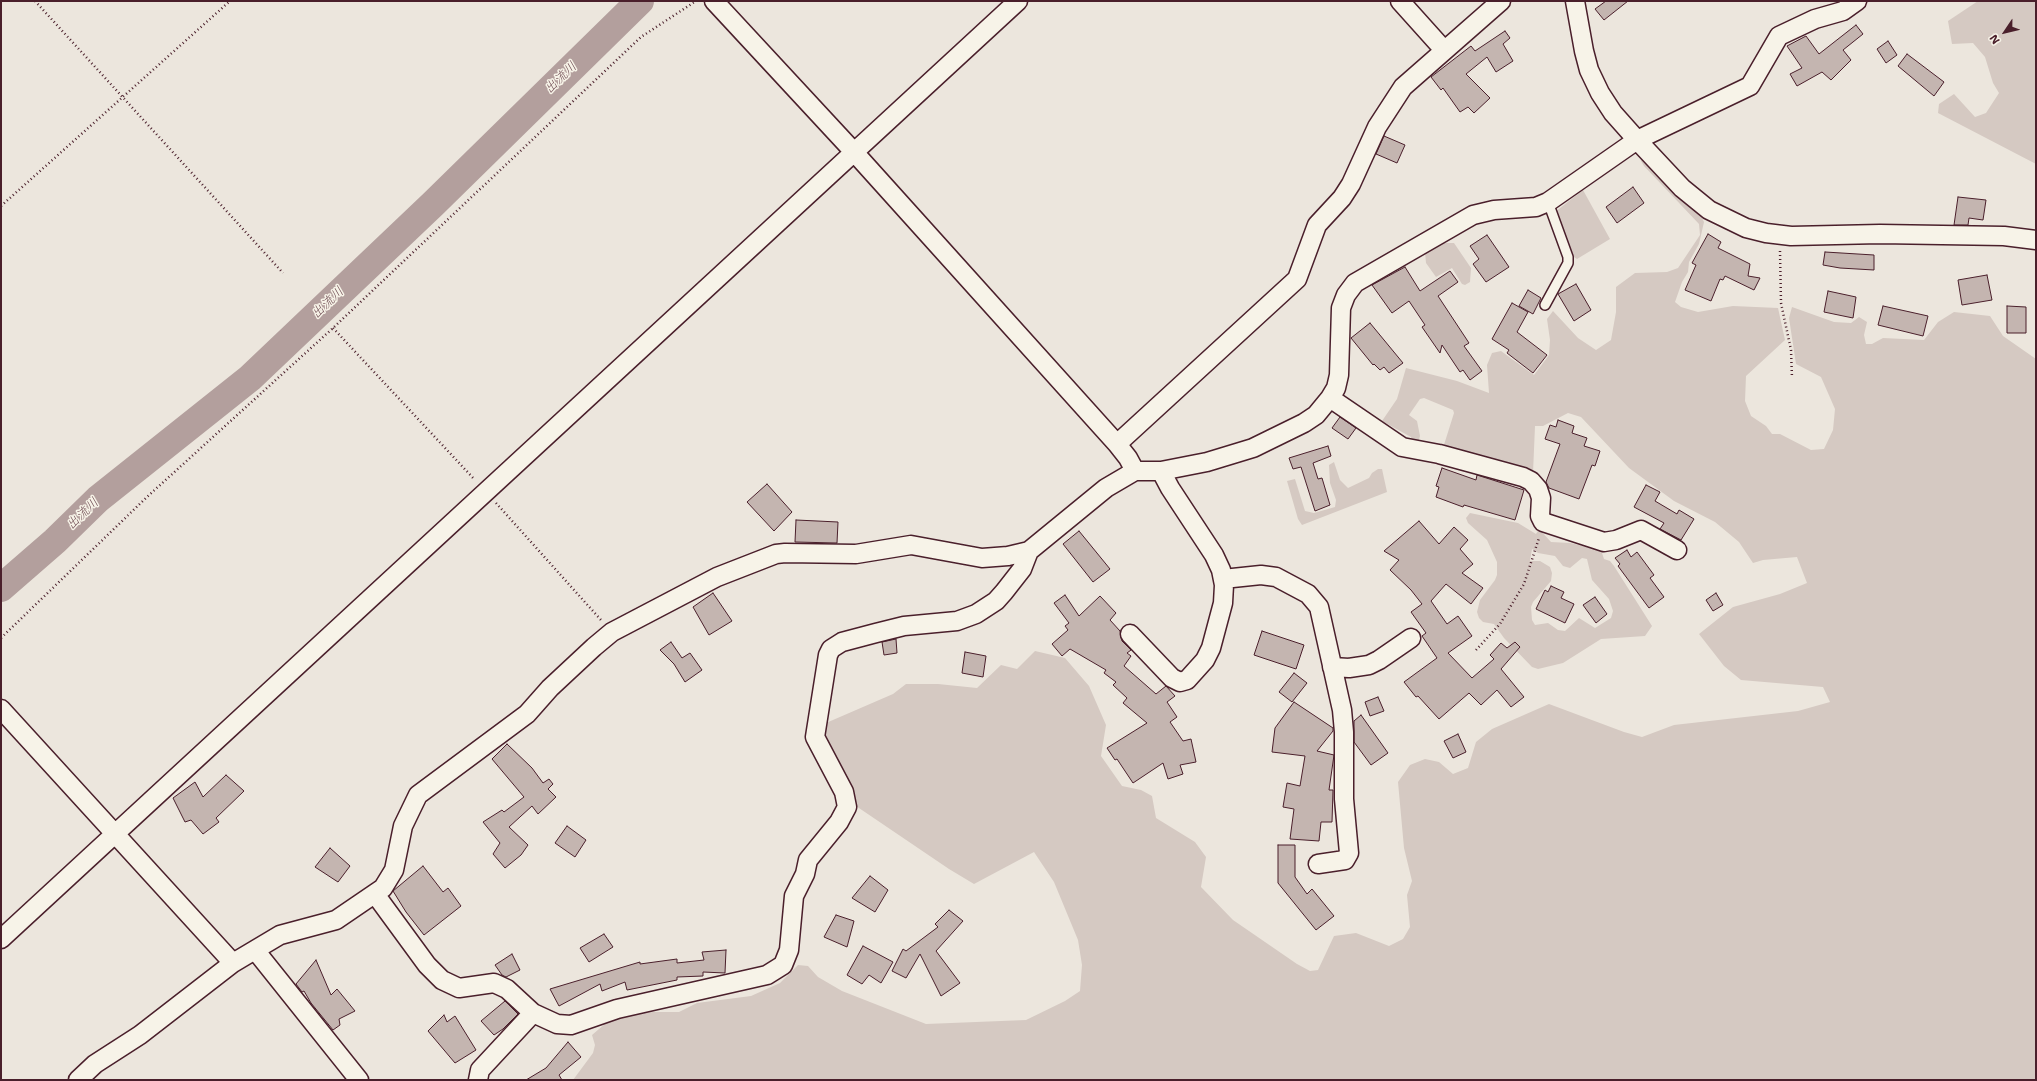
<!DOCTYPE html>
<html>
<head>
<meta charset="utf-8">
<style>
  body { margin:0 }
  #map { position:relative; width:2037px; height:1081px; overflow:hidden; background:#ece6dd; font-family:"Shantell Sans",sans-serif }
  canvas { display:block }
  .frame { position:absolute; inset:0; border:2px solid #4a1f2b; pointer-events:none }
  .north { position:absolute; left:1985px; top:12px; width:40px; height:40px; -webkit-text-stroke:3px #f7f3e8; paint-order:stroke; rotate:235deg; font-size:11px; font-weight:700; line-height:16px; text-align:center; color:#4a1f2b }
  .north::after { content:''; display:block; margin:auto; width:14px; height:18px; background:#4a1f2b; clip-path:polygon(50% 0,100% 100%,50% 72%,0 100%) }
</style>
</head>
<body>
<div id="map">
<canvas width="2037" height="1081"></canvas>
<div class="frame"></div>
<div class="north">N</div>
</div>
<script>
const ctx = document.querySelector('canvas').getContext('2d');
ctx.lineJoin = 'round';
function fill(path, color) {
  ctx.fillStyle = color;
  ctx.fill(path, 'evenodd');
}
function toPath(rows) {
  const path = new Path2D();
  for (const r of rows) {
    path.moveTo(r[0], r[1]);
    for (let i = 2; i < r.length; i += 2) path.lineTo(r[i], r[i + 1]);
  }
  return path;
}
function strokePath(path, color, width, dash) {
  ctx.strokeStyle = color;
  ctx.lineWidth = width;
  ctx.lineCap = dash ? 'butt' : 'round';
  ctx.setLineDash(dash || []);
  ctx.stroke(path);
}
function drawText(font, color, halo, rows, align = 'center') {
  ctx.font = font + ' "Shantell Sans","Klee One",sans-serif';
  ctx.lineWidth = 3;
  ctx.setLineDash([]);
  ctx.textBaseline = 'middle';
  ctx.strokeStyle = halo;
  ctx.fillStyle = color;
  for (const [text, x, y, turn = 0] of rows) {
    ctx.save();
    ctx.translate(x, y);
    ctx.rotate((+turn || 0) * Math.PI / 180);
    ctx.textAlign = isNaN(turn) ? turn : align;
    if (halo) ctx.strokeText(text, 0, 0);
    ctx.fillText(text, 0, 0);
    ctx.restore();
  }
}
fill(toPath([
  [1978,1,2036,1,2036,164,1938,113,1939,104,1954,94,1975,117,1986,113,1999,93,1993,83,1985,57,1973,43,1952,44,1948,21],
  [1642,158,1701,216,1704,222,1699,244,1689,262,1688,272,1682,282,1675,302,1681,307,1698,312,1733,306,1778,308,1785,340,1746,376,1745,401,1751,416,1766,426,1772,434,1780,434,1811,450,1824,449,1833,430,1835,409,1821,377,1796,364,1789,318,1792,307,1834,322,1851,323,1859,317,1867,322,1864,335,1866,344,1872,344,1883,338,1924,340,1938,322,1954,312,1990,316,2003,336,2036,359,2036,1080,573,1080,593,1053,595,1045,592,1035,613,1017,652,1012,679,1012,697,1003,751,996,780,983,798,965,808,966,818,977,842,991,926,1024,1026,1020,1065,1001,1080,991,1082,965,1078,940,1054,882,1034,852,974,884,949,869,856,806,826,752,826,723,893,694,906,684,938,684,977,688,1001,665,1017,669,1035,651,1065,658,1089,686,1106,725,1101,756,1122,786,1141,790,1152,796,1156,818,1195,842,1206,857,1201,887,1233,920,1297,964,1310,971,1318,970,1334,936,1356,933,1389,946,1403,939,1410,927,1407,895,1412,881,1404,848,1398,782,1410,765,1425,759,1439,762,1453,774,1468,768,1476,742,1492,729,1549,704,1624,732,1642,737,1674,725,1798,711,1830,702,1823,687,1741,680,1724,666,1699,634,1733,607,1780,594,1807,583,1797,557,1763,560,1753,563,1739,542,1715,522,1674,501,1629,468,1581,417,1568,413,1543,426,1535,426,1533,473,1443,448,1454,413,1453,410,1424,398,1420,399,1409,415,1417,421,1420,436,1418,443,1412,442,1411,437,1382,421,1397,399,1406,368,1457,381,1489,393,1487,365,1492,353,1501,351,1534,375,1549,355,1550,340,1547,319,1553,311,1578,338,1596,350,1611,340,1616,312,1616,287,1635,273,1667,272,1678,268,1700,235,1699,224,1644,166,1641,161],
  [1583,190,1610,239,1577,259,1574,257,1555,212],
  [1442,243,1454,243,1471,268,1470,282,1465,285,1462,284,1452,268,1436,277,1426,263,1425,252],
  [1334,462,1340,480,1348,488,1369,478,1372,473,1378,469,1382,469,1387,492,1302,525,1298,519,1287,481,1295,479,1305,511,1314,513,1335,507,1336,500,1330,483,1329,465],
  [1470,513,1518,523,1536,534,1539,529,1551,542,1570,543,1601,550,1604,559,1610,561,1614,566,1652,626,1645,636,1601,639,1563,663,1538,669,1532,667,1504,638,1494,624,1483,622,1479,618,1477,612,1480,600,1495,580,1497,575,1497,562,1487,540,1468,523,1466,518],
  [1532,549,1538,553,1555,556,1563,566,1570,568,1582,558,1587,559,1592,580,1609,599,1613,611,1611,618,1595,628,1579,618,1565,631,1558,630,1548,623,1535,625,1532,620,1531,607,1533,602,1551,581,1552,573,1550,567,1540,561,1530,561]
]), '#d5c9c2');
strokePath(toPath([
  [1,588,55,541,98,499,250,378,433,204,640,1]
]), '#b39f9d', 28);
const building = toPath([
  [1606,1,1628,1,1604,20,1595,9,1606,1],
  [1856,25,1863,34,1843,50,1851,60,1831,80,1822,72,1797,86,1790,74,1802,68,1787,46,1806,36,1819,54,1856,25],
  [1505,31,1510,38,1503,44,1513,61,1496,72,1487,57,1466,74,1490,98,1474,113,1468,107,1460,112,1443,88,1441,90,1431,77,1471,46,1475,51,1505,31],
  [1888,41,1897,55,1886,63,1877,49,1888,41],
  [1907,54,1944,82,1934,96,1898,66,1907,54],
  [1384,136,1405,145,1397,163,1376,154,1384,136],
  [1633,187,1644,203,1617,223,1606,207,1633,187],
  [1958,197,1986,200,1983,220,1969,218,1968,225,1954,225,1958,197],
  [1708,234,1721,242,1718,248,1750,264,1748,276,1760,278,1754,290,1725,276,1723,280,1720,279,1711,301,1685,290,1696,265,1692,263,1708,234],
  [1487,235,1509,267,1486,282,1473,264,1479,259,1470,246,1487,235],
  [1825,252,1874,255,1874,270,1840,268,1823,265,1825,252],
  [1405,267,1420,291,1450,271,1458,282,1438,296,1469,343,1464,346,1482,371,1470,380,1463,370,1460,372,1442,345,1440,353,1422,327,1425,325,1409,301,1392,313,1372,285,1405,267],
  [1987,275,1992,300,1962,305,1958,280,1987,275],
  [1576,284,1591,310,1574,321,1558,294,1576,284],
  [1528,290,1541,298,1533,314,1519,306,1528,290],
  [1828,291,1856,297,1853,318,1824,312,1828,291],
  [1512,303,1528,312,1517,332,1547,355,1533,373,1507,353,1509,350,1492,339,1512,303],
  [1883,306,1928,316,1923,336,1878,325,1883,306],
  [2007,306,2026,307,2026,333,2007,333,2007,306],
  [1370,323,1403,363,1389,373,1384,367,1380,370,1374,364,1373,365,1351,338,1370,323],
  [1340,417,1356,428,1348,439,1332,428,1340,417],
  [1558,420,1574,426,1572,433,1587,438,1584,446,1600,451,1595,466,1592,465,1579,499,1549,488,1546,482,1560,444,1545,439,1550,425,1556,427,1558,420],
  [1328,446,1331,456,1313,463,1318,479,1322,478,1330,505,1315,511,1301,467,1293,469,1289,458,1328,446],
  [1442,468,1476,480,1477,475,1524,490,1515,520,1464,505,1463,507,1436,497,1439,487,1436,486,1442,468],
  [767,484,792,512,774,531,747,502,767,484],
  [1646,485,1660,492,1655,501,1677,514,1679,510,1694,519,1681,540,1660,529,1664,523,1634,507,1646,485],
  [796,520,838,522,837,543,795,542,796,520],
  [1419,521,1439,544,1454,527,1468,540,1460,549,1473,564,1462,573,1483,588,1471,604,1446,584,1431,601,1447,624,1458,616,1472,636,1448,653,1472,678,1494,659,1490,655,1501,643,1507,648,1515,642,1520,647,1501,669,1524,697,1511,707,1497,690,1481,705,1469,693,1439,719,1418,696,1416,697,1404,682,1437,658,1422,636,1426,633,1411,612,1422,604,1411,590,1390,570,1399,560,1384,551,1419,521],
  [1079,531,1110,569,1093,582,1063,544,1079,531],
  [1627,550,1631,557,1637,552,1654,575,1650,578,1664,597,1649,608,1618,566,1620,564,1615,558,1627,550],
  [1551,586,1564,592,1561,598,1574,604,1565,623,1536,609,1545,590,1548,592,1551,586],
  [713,593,732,621,709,635,693,607,713,593],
  [1716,593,1723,605,1713,611,1706,600,1716,593],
  [1065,595,1079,616,1100,596,1116,613,1110,620,1120,631,1122,641,1131,650,1127,653,1131,656,1124,666,1156,694,1166,686,1175,696,1167,702,1177,717,1170,722,1183,741,1191,739,1196,762,1180,765,1183,774,1168,779,1163,763,1133,783,1117,759,1115,760,1107,748,1147,723,1123,703,1127,698,1113,685,1116,682,1104,673,1106,670,1070,649,1062,656,1052,644,1068,630,1065,626,1069,623,1054,603,1065,595],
  [1595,597,1607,614,1596,623,1583,605,1595,597],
  [1262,631,1304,645,1296,669,1254,655,1262,631],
  [896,639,897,653,884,655,882,642,896,639],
  [671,642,682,658,690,653,702,670,685,682,674,664,660,650,671,642],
  [965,652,986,656,983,677,962,673,965,652],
  [1294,673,1307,683,1292,702,1279,692,1294,673],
  [1378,697,1384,711,1370,716,1365,702,1378,697],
  [1294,702,1333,728,1333,731,1317,751,1334,755,1329,790,1333,790,1332,822,1321,822,1319,841,1290,839,1294,809,1283,807,1287,783,1300,786,1305,756,1272,752,1275,728,1294,702],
  [1361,715,1388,753,1371,765,1354,742,1354,721,1361,715],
  [1458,734,1466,752,1453,758,1444,741,1458,734],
  [507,744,532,768,543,783,549,779,553,784,548,789,556,797,538,814,532,806,509,827,528,845,521,855,505,868,493,854,500,843,483,822,502,810,504,812,524,797,492,759,507,744],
  [226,775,244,791,216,818,219,822,203,834,191,820,185,822,173,798,195,782,203,797,226,775],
  [567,826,586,840,575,857,555,843,567,826],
  [1278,845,1295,845,1295,877,1307,894,1312,889,1334,916,1316,930,1278,883,1278,845],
  [330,848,350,866,338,882,315,867,330,848],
  [423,866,443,892,448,888,461,906,424,935,406,912,393,891,423,866],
  [870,876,888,890,875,912,852,898,870,876],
  [949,910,963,921,936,951,960,983,941,996,920,954,906,978,892,971,903,949,906,951,938,927,935,924,949,910],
  [836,915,854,921,847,947,824,937,836,915],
  [604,934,613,947,589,962,580,948,604,934],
  [863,946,893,962,881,983,869,975,862,984,847,975,863,946],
  [726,950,725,973,703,972,703,976,677,977,677,980,627,990,625,982,602,991,600,984,559,1006,550,989,640,962,640,964,677,959,677,963,704,960,702,952,726,950],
  [512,954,520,970,506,977,502,975,495,965,512,954],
  [316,960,331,995,337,989,355,1011,339,1019,340,1025,333,1030,311,1003,304,991,302,992,296,984,316,960],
  [505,1001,518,1014,503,1029,494,1035,481,1021,505,1001],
  [444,1015,447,1022,455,1016,476,1050,455,1063,428,1031,444,1015],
  [568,1042,581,1057,559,1075,562,1080,526,1080,546,1068,568,1042]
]);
fill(building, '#c4b5b0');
strokePath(building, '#4a1f2b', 1);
const service = toPath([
  [1545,305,1568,263,1568,257,1548,202]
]);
const minor = toPath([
  [714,1,854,152,1117,444,1128,458,1135,471],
  [1400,1,1444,50],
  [1575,1,1584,51,1589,70,1600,93,1613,113,1637,140,1682,188,1709,210,1746,228,1766,233,1791,236,1880,234,2004,236,2036,240],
  [1330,398,1402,447,1439,454,1523,477,1531,481,1538,489,1541,498,1540,516,1543,522,1604,542,1616,540,1641,530,1677,550],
  [1117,444,1297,279,1317,225,1342,198,1351,184,1377,127,1403,87,1501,1],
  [1223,579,1261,575,1276,577,1308,594,1319,607,1342,710,1344,732,1344,799,1349,853,1345,860,1318,864],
  [1130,634,1172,678,1180,682,1187,680,1205,660,1211,648,1223,603,1224,585,1221,570,1214,555,1170,488,1161,471],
  [1332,667,1349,668,1369,665,1379,660,1411,638],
  [1,709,233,963],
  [375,894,427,965,442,980,459,988,494,983,507,989,533,1013,557,1024,571,1025,617,1009,767,975,783,965,789,950,794,896,805,874,808,860,839,822,847,807,844,792,815,737,828,655,831,649,842,642,876,633,904,626,957,621,976,614,996,601,1004,592,1022,569,1029,551],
  [1,939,1018,1],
  [255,950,359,1080],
  [78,1080,95,1064,140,1035,233,963,280,935,336,920,383,888,394,870,403,826,418,795,527,714,550,688,594,647,612,632,717,577,776,554,785,553,856,554,911,545,982,558,1008,556,1029,551,1106,488,1135,471,1161,471,1207,462,1253,448,1304,423,1316,415,1330,398,1336,388,1339,375,1341,308,1346,295,1355,283,1473,215,1494,210,1536,207,1548,202,1637,140,1750,86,1779,36,1815,19,1843,11,1857,1],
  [478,1080,480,1070,533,1013]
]);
strokePath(service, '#4a1f2b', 12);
strokePath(minor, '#4a1f2b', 21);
strokePath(toPath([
  [35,1,283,273],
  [1,206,230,1],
  [1780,251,1781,303,1791,350,1792,378],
  [333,328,475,480],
  [496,503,601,620],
  [1,638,148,496,333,328,641,37,696,1],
  [1476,650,1500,624,1524,584,1539,538]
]), '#4a1f2b', 2.5, [1, 3]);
strokePath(service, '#f7f3e8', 9);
strokePath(minor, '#f7f3e8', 18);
drawText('italic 13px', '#6f4c53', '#f7f3e8', [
  ["出流川",561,78,-44],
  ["出流川",328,303,-44],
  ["出流川",83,514,-44]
]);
</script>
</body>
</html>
